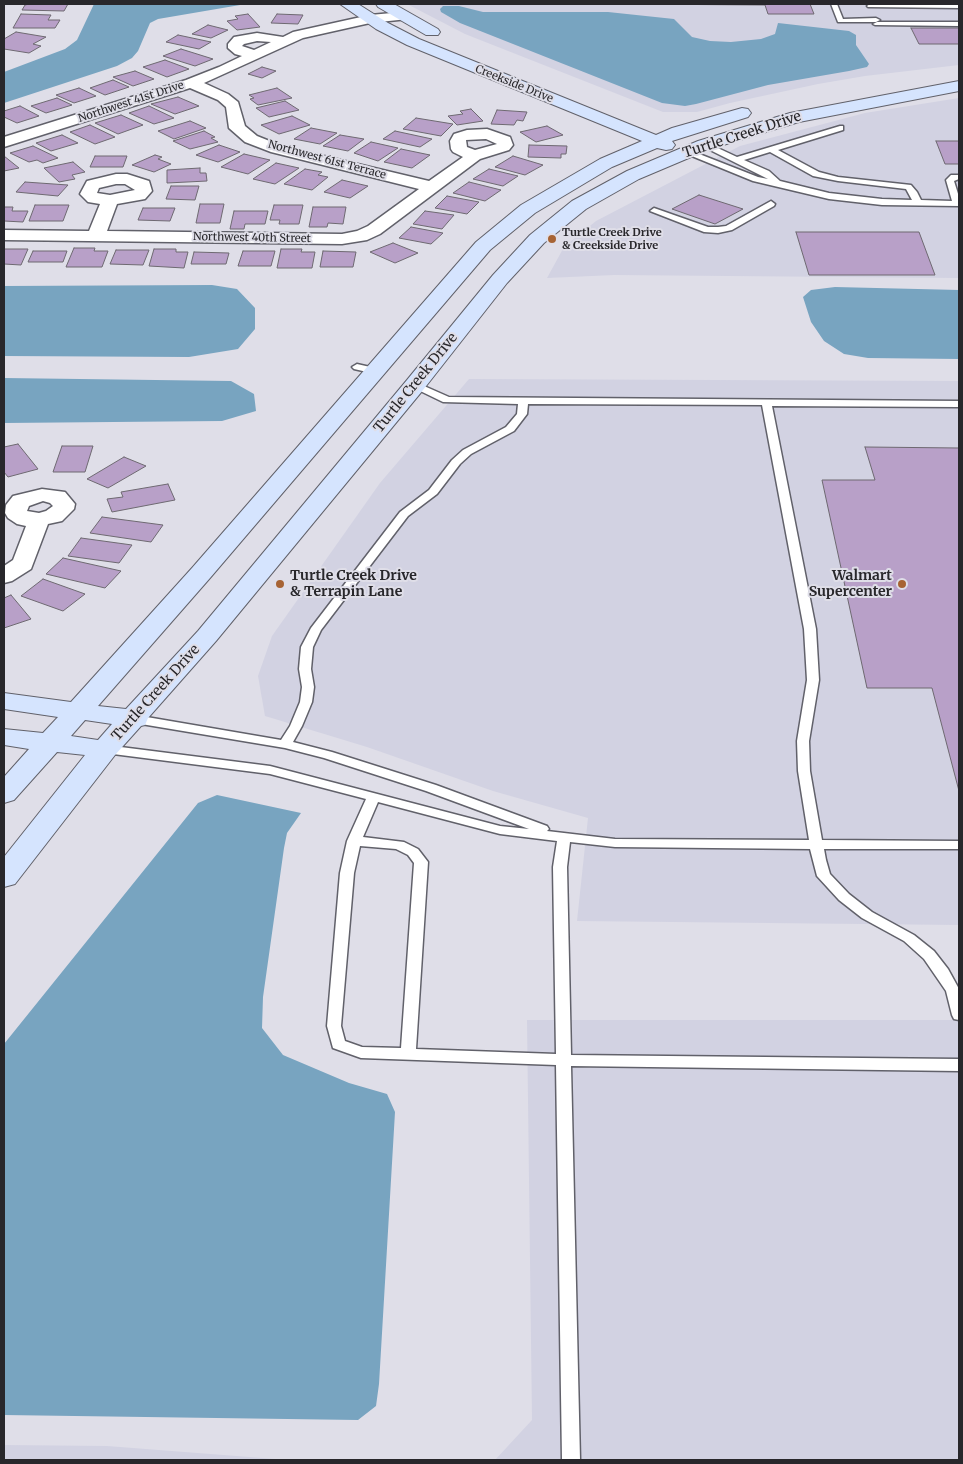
<!DOCTYPE html>
<html>
<head>
<meta charset="utf-8">
<style>
  body { margin:0 }
  #map { position:relative; width:963px; height:1464px; overflow:hidden; background:#dfdee8; font-family:Merriweather,serif }
  canvas { display:block }
  .frame { position:absolute; inset:0; border:5px solid #28272b; pointer-events:none }
</style>
</head>
<body>
<div id="map">
<canvas width="963" height="1464"></canvas>
<div class="frame"></div>
</div>
<script>
const ctx = document.querySelector('canvas').getContext('2d');
ctx.lineJoin = 'round';
function fill(path, color) {
  ctx.fillStyle = color;
  ctx.fill(path, 'evenodd');
}
function toPath(rows) {
  const path = new Path2D();
  for (const r of rows) {
    path.moveTo(r[0], r[1]);
    for (let i = 2; i < r.length; i += 2) path.lineTo(r[i], r[i + 1]);
  }
  return path;
}
function strokePath(path, color, width, dash) {
  ctx.strokeStyle = color;
  ctx.lineWidth = width;
  ctx.lineCap = dash ? 'butt' : 'round';
  ctx.setLineDash(dash || []);
  ctx.stroke(path);
}
function drawText(font, color, halo, rows, align = 'center') {
  ctx.font = font + ' Merriweather,serif';
  ctx.lineWidth = 4;
  ctx.setLineDash([]);
  ctx.textBaseline = 'middle';
  ctx.strokeStyle = halo;
  ctx.fillStyle = color;
  for (const [text, x, y, turn = 0] of rows) {
    ctx.save();
    ctx.translate(x, y);
    ctx.rotate((+turn || 0) * Math.PI / 180);
    ctx.textAlign = isNaN(turn) ? turn : align;
    if (halo) ctx.strokeText(text, 0, 0);
    ctx.fillText(text, 0, 0);
    ctx.restore();
  }
}
fill(toPath([
  [407,4,959,4,959,65,865,76,818,84,730,103,697,112,663,112,465,34],
  [959,98,959,278,614,275,547,278,564,247,596,221,740,146,865,113],
  [469,379,959,381,959,925,577,921,588,818,493,791,367,747,265,716,258,676,272,636,380,483],
  [527,1020,959,1020,959,1460,495,1460,532,1420],
  [4,1445,107,1446,288,1460,4,1460]
]), '#d2d2e2');
fill(toPath([
  [94,4,246,4,158,19,150,23,138,51,132,58,117,66,4,103,4,72,65,49,77,40],
  [443,6,459,6,483,12,608,12,674,19,692,37,710,41,731,42,761,39,775,34,778,23,849,31,856,35,856,45,869,64,867,67,849,71,768,85,696,104,685,106,662,103,460,23,441,12,440,9],
  [212,285,237,289,255,308,255,329,238,349,189,357,4,356,4,286],
  [835,287,959,290,959,359,868,358,844,354,824,341,811,322,803,297,811,290],
  [4,378,231,381,254,394,256,411,222,421,4,423],
  [217,795,301,813,287,833,284,848,263,997,262,1028,283,1055,349,1083,387,1094,395,1112,379,1384,376,1406,358,1420,4,1415,4,1044,198,803]
]), '#78a4c0');
const building = toPath([
  [29,4,68,4,64,11,22,10,25,5,29,4],
  [627,4,810,4,814,14,768,14,765,5,627,4],
  [21,14,51,15,48,20,60,20,55,28,13,28,21,14],
  [248,14,260,27,237,30,227,21,238,19,235,16,248,14],
  [277,14,303,15,298,24,271,23,277,14],
  [208,25,228,30,211,38,192,34,208,25],
  [911,28,959,28,959,44,919,44,911,28],
  [16,32,46,37,33,44,41,46,29,53,4,49,4,39,16,32],
  [178,35,211,42,199,49,166,42,178,35],
  [181,49,213,59,195,66,163,56,181,49],
  [165,60,189,69,167,77,143,67,165,60],
  [262,67,276,71,262,78,248,74,262,67],
  [135,71,154,79,133,86,113,77,135,71],
  [113,80,129,87,105,95,90,88,113,80],
  [79,88,96,96,74,103,56,95,79,88],
  [277,88,292,98,258,105,250,99,254,98,249,95,277,88],
  [178,97,199,106,175,114,151,104,178,97],
  [57,98,72,105,46,113,31,106,57,98],
  [285,101,299,110,269,117,256,108,285,101],
  [20,106,39,116,17,123,4,117,4,111,20,106],
  [149,106,174,118,154,124,129,113,149,106],
  [471,109,483,121,457,125,448,116,463,114,460,111,471,109],
  [497,110,527,112,523,121,517,120,514,125,491,124,497,110],
  [121,115,143,125,118,134,95,123,121,115],
  [292,116,310,125,279,134,261,125,292,116],
  [416,118,453,124,441,136,403,129,416,118],
  [190,121,206,128,174,139,158,131,190,121],
  [90,125,115,137,95,144,70,132,90,125],
  [547,126,563,135,536,142,520,132,547,126],
  [311,128,337,133,320,144,294,139,311,128],
  [204,131,215,137,211,138,218,142,190,149,173,141,204,131],
  [395,131,432,139,420,147,383,139,395,131],
  [62,135,78,143,51,151,36,143,62,135],
  [340,135,364,139,348,151,323,146,340,135],
  [936,141,959,141,959,164,945,164,936,141],
  [371,142,398,148,378,161,354,153,371,142],
  [219,145,240,152,218,162,196,155,219,145],
  [529,145,567,146,566,154,561,154,561,158,528,157,529,145],
  [33,146,58,158,43,163,37,160,29,162,10,153,33,146],
  [401,149,430,155,412,168,384,162,401,149],
  [244,154,270,160,248,174,221,167,244,154],
  [155,155,162,157,158,159,171,164,154,172,132,165,155,155],
  [4,156,19,168,4,171,4,156],
  [95,156,127,156,123,167,90,167,95,156],
  [513,156,543,165,525,175,495,167,513,156],
  [73,162,85,172,72,175,75,179,59,182,44,168,73,162],
  [276,163,299,168,275,184,253,179,276,163],
  [200,168,200,173,206,173,207,181,167,183,167,170,200,168],
  [305,169,322,172,318,175,328,177,312,190,284,184,305,169],
  [489,169,518,176,503,186,473,179,489,169],
  [342,180,368,186,350,198,324,192,342,180],
  [25,182,68,185,58,196,16,192,25,182],
  [469,182,501,190,485,201,453,193,469,182],
  [171,186,199,186,195,200,166,199,171,186],
  [699,195,743,209,715,224,672,209,699,195],
  [447,196,479,202,467,214,435,208,447,196],
  [200,204,224,204,220,223,196,223,200,204],
  [35,205,69,205,63,221,29,221,35,205],
  [274,205,303,205,299,224,279,224,280,220,270,220,274,205],
  [4,207,13,207,12,211,28,211,23,222,4,221,4,207],
  [313,207,346,207,343,224,328,223,327,227,309,227,313,207],
  [143,208,175,208,170,221,138,220,143,208],
  [234,211,268,211,265,224,245,224,244,229,230,229,234,211],
  [425,211,454,215,442,229,413,224,425,211],
  [411,227,443,233,431,244,399,238,411,227],
  [796,232,919,232,935,275,809,275,796,232],
  [393,243,418,253,395,263,370,252,393,243],
  [74,248,95,248,94,251,108,251,102,267,66,267,74,248],
  [4,249,28,249,21,265,4,264,4,249],
  [154,249,176,249,176,252,188,252,184,268,149,266,154,249],
  [281,249,302,249,301,252,315,252,312,268,277,268,281,249],
  [116,250,149,250,143,265,110,264,116,250],
  [33,251,67,251,63,262,28,262,33,251],
  [243,251,275,251,271,266,238,266,243,251],
  [323,251,356,252,353,267,320,267,323,251],
  [194,252,229,253,226,264,191,264,194,252],
  [18,444,38,469,8,477,4,472,4,447,18,444],
  [62,446,93,446,85,472,53,472,62,446],
  [865,447,959,448,959,791,932,688,867,688,822,480,875,480,865,447],
  [124,457,146,466,108,488,87,479,124,457],
  [168,484,175,500,112,512,107,499,123,497,121,492,168,484],
  [102,517,163,525,151,542,90,533,102,517],
  [81,538,132,545,119,563,68,556,81,538],
  [63,558,121,571,105,588,46,574,63,558],
  [43,579,85,594,63,611,21,596,43,579],
  [11,595,31,619,4,628,4,598,11,595]
]);
fill(building, '#b8a0c8');
strokePath(building, '#6e6971', 1);
const lane = toPath([
  [831,4,837,4,843,19,876,18,880,20,876,22,838,22,831,4],
  [870,4,959,4,959,8,868,7,867,6,870,4],
  [877,22,959,22,959,26,875,25,873,24,877,22],
  [840,126,843,126,843,130,778,150,819,172,838,177,911,185,917,192,921,200,952,201,946,180,951,175,959,175,959,179,954,181,959,197,959,206,882,205,829,199,753,181,682,152,689,150,758,177,768,179,700,145,707,143,737,157,840,126],
  [770,152,813,176,838,181,906,189,912,200,882,199,829,193,780,181,769,171,744,160,770,152],
  [771,201,775,204,774,206,732,230,718,233,704,232,650,211,654,208,708,227,718,227,726,226,771,201],
  [357,364,379,369,381,371,376,374,354,369,352,367,357,364],
  [415,382,449,397,959,401,959,407,772,406,816,629,819,680,809,741,810,771,822,840,959,841,959,849,824,849,826,860,830,874,849,894,872,912,914,935,934,951,948,969,959,989,959,1020,954,1019,952,1015,946,991,924,959,904,941,862,918,839,900,817,876,810,849,615,847,570,842,567,867,571,1055,959,1059,959,1071,571,1066,580,1460,562,1460,556,1065,361,1058,333,1048,327,1026,340,873,347,841,366,799,270,774,105,753,99,749,105,745,270,766,500,826,529,829,426,791,324,758,285,748,135,723,129,719,135,715,281,740,290,726,300,702,302,687,299,669,301,647,311,628,400,512,429,490,452,460,463,450,506,427,517,414,518,404,443,402,412,387,410,385,415,382],
  [528,404,762,405,804,629,807,680,797,741,798,771,809,840,615,839,547,831,549,829,547,826,436,785,332,752,293,742,302,726,312,702,314,687,311,669,313,647,321,630,408,516,437,494,460,464,471,454,514,431,527,414,528,404],
  [378,802,500,834,557,841,553,867,556,1054,416,1049,428,862,418,849,404,842,363,837,378,802],
  [360,846,396,849,408,855,414,863,401,1048,362,1047,345,1041,341,1026,354,873,360,846]
]);
const street = toPath([
  [403,12,410,16,408,19,370,23,303,38,204,83,228,94,238,102,245,126,257,136,282,146,429,181,463,157,453,152,451,149,450,141,454,134,467,130,487,129,510,137,513,145,509,150,480,159,380,234,367,240,342,244,4,240,4,230,89,231,100,204,88,202,80,194,87,181,116,174,127,174,149,181,152,191,145,199,117,204,107,231,342,234,357,231,368,226,419,189,271,152,245,142,229,128,226,107,218,100,190,88,4,147,4,137,186,80,219,67,242,56,235,54,228,48,228,44,234,37,257,33,283,37,293,32,370,15,403,12],
  [257,41,271,42,254,50,242,46,244,44,257,41],
  [486,139,497,144,475,150,467,147,466,140,486,139],
  [116,184,125,184,135,190,110,195,97,193,99,188,116,184],
  [42,489,65,492,75,504,74,509,62,521,48,524,31,569,12,581,4,583,4,566,13,560,26,526,17,524,8,518,5,513,6,505,13,496,42,489],
  [43,501,50,503,53,506,46,511,39,513,27,511,29,506,43,501]
]);
const secondary = toPath([
  [340,4,358,4,388,23,419,39,656,135,672,128,742,108,748,109,751,113,748,117,672,141,675,145,672,149,666,150,657,148,612,167,535,213,490,250,210,578,98,706,126,709,198,631,407,380,493,275,530,235,572,201,627,171,698,141,790,113,959,81,959,91,799,122,710,149,639,179,586,209,544,243,507,283,423,390,216,641,148,718,145,725,141,726,115,755,15,884,4,887,4,857,85,755,57,752,14,800,4,803,4,777,29,749,4,745,4,729,43,733,58,717,4,709,4,693,71,702,192,568,476,242,521,205,600,159,642,141,407,45,376,29,340,4],
  [85,720,112,724,98,740,71,736,85,720],
  [376,4,394,4,438,29,440,32,438,35,426,35,378,7,376,4]
]);
strokePath(lane, '#61616a', 3);
strokePath(street, '#61616a', 3);
strokePath(secondary, '#61616a', 2);
fill(lane, '#fff');
fill(street, '#fff');
fill(secondary, '#d5e4fe');
for (const [x, y, r, color] of [
  [552,239,5,"#a76333"],
  [280,584,5,"#a76333"],
  [902,584,5,"#a76333"]
]) {
  const dot = new Path2D();
  dot.arc(x, y, r, 0, 2 * Math.PI);
  ctx.fillStyle = color;
  ctx.fill(dot);
  strokePath(dot, '#dfdee8', 2);
}
drawText('11px', '#28272b', '#dfdee8', [
  ["Creekside Drive",514,84,22],
  ["Northwest 41st Drive",131,102,-18],
  ["Northwest 61st Terrace",327,160,15],
  ["Northwest 40th Street",252,238,1]
]);
drawText('bold 11px', '#28272b', '#dfdee8', [
  ["Turtle Creek Drive",562,233],
  ["& Creekside Drive",562,246]
], 'left');
drawText('14px', '#28272b', '#dfdee8', [
  ["Turtle Creek Drive",742,135,-18],
  ["Turtle Creek Drive",416,383,-51],
  ["Turtle Creek Drive",156,693,-48]
]);
drawText('bold 14px', '#28272b', '#dfdee8', [
  ["Turtle Creek Drive",290,576],
  ["& Terrapin Lane",290,592],
  ["Walmart",892,576,"right"],
  ["Supercenter",892,592,"right"]
], 'left');
</script>
</body>
</html>
